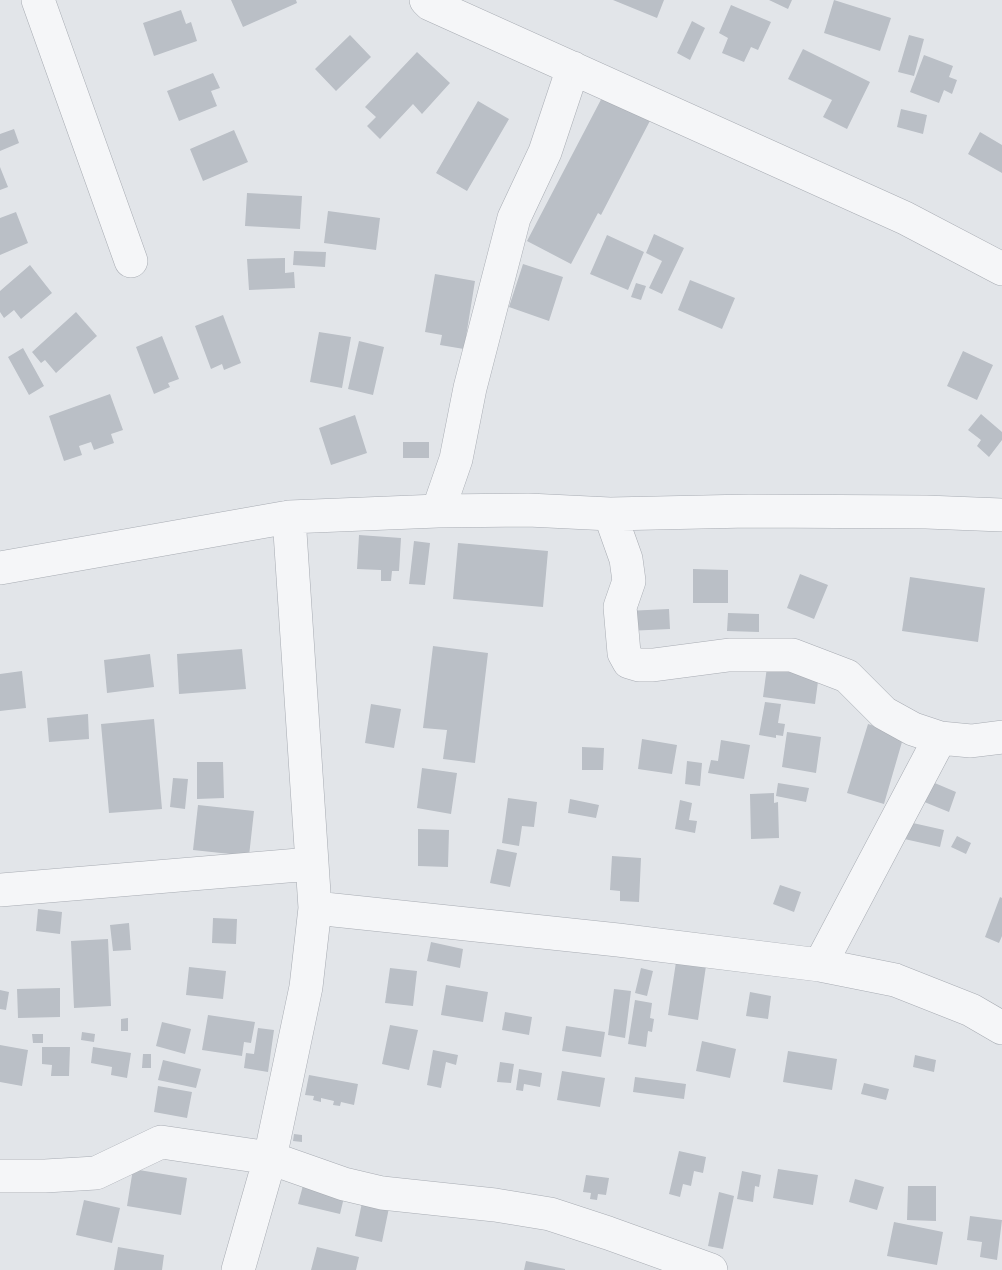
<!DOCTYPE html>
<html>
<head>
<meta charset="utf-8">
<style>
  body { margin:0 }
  canvas { display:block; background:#e2e5e9 }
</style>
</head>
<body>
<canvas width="1002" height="1270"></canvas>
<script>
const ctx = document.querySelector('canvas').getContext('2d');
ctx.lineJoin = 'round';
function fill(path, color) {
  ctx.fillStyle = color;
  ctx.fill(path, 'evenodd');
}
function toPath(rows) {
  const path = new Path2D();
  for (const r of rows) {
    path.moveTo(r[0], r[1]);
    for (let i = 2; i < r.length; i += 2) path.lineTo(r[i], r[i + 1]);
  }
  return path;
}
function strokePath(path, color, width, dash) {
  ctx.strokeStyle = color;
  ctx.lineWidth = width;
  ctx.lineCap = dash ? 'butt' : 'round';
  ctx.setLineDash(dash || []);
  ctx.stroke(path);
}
fill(toPath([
  [231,0,296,0,297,3,243,27],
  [613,0,664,0,657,18],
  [769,0,792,0,788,9],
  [834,0,891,18,880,51,824,33],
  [731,5,771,22,758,50,751,47,744,62,722,53,728,38,719,33],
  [181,10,186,24,191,22,197,41,154,56,143,23],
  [692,21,705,28,690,60,677,53],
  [350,35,371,57,336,91,315,69],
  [909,35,924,39,914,76,898,72],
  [803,49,870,82,847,129,823,117,832,100,788,79],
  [417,52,450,83,422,114,413,104,380,139,367,126,376,117,365,107],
  [924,55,953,66,949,77,957,80,952,94,944,90,939,103,910,92],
  [213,73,220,88,211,91,217,106,179,121,167,91],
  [606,90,653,115,601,215,598,213,571,264,527,241],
  [478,101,509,119,467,191,436,173],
  [901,109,927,115,923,134,897,127],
  [14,129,19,143,0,151,0,134],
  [234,130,248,162,203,181,190,149],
  [980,132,1002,145,1002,173,968,154],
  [0,167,8,187,0,190],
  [247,193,302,196,300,229,245,226],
  [328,211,380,218,376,250,324,243],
  [16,212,28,243,0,255,0,218],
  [654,234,684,248,662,294,649,288,662,261,646,253],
  [607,235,644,252,628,290,590,274],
  [294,251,326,252,325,267,293,265],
  [285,258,285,273,294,272,295,288,249,290,247,259],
  [523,264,563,277,549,321,509,307],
  [30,265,52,293,21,319,14,310,4,318,0,312,0,291],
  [435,274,475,281,464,349,440,345,442,335,425,332],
  [690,280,735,298,722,329,678,310],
  [636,283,646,286,641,300,631,297],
  [76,312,97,336,56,373,45,360,41,363,32,352],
  [223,315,241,363,224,370,222,364,211,369,195,326],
  [319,332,351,337,342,388,310,382],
  [162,336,179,379,168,383,170,387,154,394,136,347],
  [359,341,384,347,373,395,348,389],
  [23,348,44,386,29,395,8,357],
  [963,351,993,365,977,400,947,386],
  [110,394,123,430,111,434,114,443,94,450,91,442,79,446,82,455,64,461,49,416],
  [981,414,1002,432,1002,440,989,457,977,446,981,440,968,430],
  [355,415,367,453,331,465,319,428],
  [403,442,429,442,429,458,403,458],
  [359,535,401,538,399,571,392,571,391,581,381,581,381,570,357,569],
  [414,541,430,543,425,585,409,584],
  [458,543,548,551,543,607,453,599],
  [693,569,728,570,728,603,693,603],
  [800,574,828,585,814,619,787,608],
  [910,577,985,588,978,642,902,631],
  [669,609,670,629,627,631,626,611],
  [728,613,759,614,759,632,727,631],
  [433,646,488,653,475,763,443,759,447,730,423,728],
  [242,649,246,689,179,694,177,654],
  [150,654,154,687,107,693,104,660],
  [767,667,819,674,815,704,763,697],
  [22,671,26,708,0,711,0,674],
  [765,702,781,704,778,723,785,724,783,736,776,735,776,738,759,735],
  [371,704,401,709,394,748,365,743],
  [88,714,89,739,49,742,47,718],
  [154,719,162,809,109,813,101,724],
  [868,724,904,735,884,804,847,793],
  [787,732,821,737,816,773,782,767],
  [642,739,677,745,672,774,638,769],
  [721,740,750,745,744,779,708,773,711,760,718,761],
  [582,747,604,748,603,770,582,770],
  [687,761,702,763,700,786,685,784],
  [197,762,223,762,224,798,197,799],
  [422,768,457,773,451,814,417,808],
  [173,778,188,779,185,809,170,807],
  [930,781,956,792,949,812,922,801],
  [778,783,809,788,806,802,776,796],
  [774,793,774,803,778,802,779,838,751,839,750,794],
  [508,798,537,802,534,827,522,826,519,846,502,843],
  [570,799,599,805,596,818,568,813],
  [680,800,692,803,689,820,697,821,695,833,675,829],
  [198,805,254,811,249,856,193,850],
  [904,821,944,830,940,847,900,838],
  [418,829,449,830,448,867,418,866],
  [957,836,971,843,966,854,951,847],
  [497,849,517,853,510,887,490,883],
  [612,856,641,858,639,902,620,901,620,891,610,890],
  [780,885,801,892,794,912,773,904],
  [1000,897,1002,898,1002,936,999,943,985,937],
  [38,909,62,912,60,934,36,931],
  [213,918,237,919,236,944,212,943],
  [129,923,131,950,113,951,110,925],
  [108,939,111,1006,74,1008,71,941],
  [431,942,463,949,460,968,427,961],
  [676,962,706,966,698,1020,668,1015],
  [189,967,226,971,223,999,186,995],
  [390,968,417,971,413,1006,385,1003],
  [641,968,653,971,647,996,635,993],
  [446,985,488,992,483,1022,441,1015],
  [60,988,60,1017,18,1018,17,989],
  [614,989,631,991,625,1038,608,1035],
  [0,990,9,992,6,1010,0,1009],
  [750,992,771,996,768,1019,746,1016],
  [635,1000,652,1003,650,1018,654,1019,652,1032,648,1031,646,1047,628,1044],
  [505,1012,532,1017,529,1035,502,1030],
  [208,1015,255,1022,251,1043,244,1042,242,1056,202,1050],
  [128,1018,128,1031,121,1031,121,1019],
  [162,1022,191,1029,185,1054,156,1046],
  [390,1025,418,1030,409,1070,382,1064],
  [566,1026,605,1032,601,1057,562,1051],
  [258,1028,274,1030,268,1072,244,1068,246,1053,254,1054],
  [82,1032,95,1034,94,1042,81,1040],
  [32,1034,43,1034,43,1043,33,1043],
  [702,1041,736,1049,730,1078,696,1071],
  [0,1045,28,1050,22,1086,0,1082],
  [42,1047,70,1047,69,1076,51,1076,52,1065,42,1064],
  [93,1047,131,1053,127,1078,111,1075,112,1067,91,1063],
  [433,1050,458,1055,456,1065,446,1062,441,1088,427,1085],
  [788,1051,837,1059,832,1090,783,1082],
  [143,1054,151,1054,151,1068,142,1068],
  [915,1055,936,1060,934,1072,913,1067],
  [163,1060,201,1069,196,1088,158,1080],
  [500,1062,514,1064,511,1083,497,1082],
  [519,1069,542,1073,540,1087,524,1084,523,1091,516,1090],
  [562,1071,605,1078,600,1107,557,1100],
  [309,1075,358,1084,354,1105,341,1102,340,1106,333,1105,334,1101,321,1098,321,1102,313,1100,314,1096,305,1095],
  [635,1077,686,1084,684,1099,633,1092],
  [864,1083,889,1089,886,1100,861,1094],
  [158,1086,192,1092,187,1118,154,1112],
  [294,1134,302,1135,302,1142,293,1141],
  [679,1151,706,1157,703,1173,694,1171,691,1186,683,1184,680,1197,669,1194],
  [133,1169,187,1178,181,1215,127,1206],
  [778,1169,818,1175,813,1205,773,1198],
  [742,1171,761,1175,759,1187,755,1186,753,1202,737,1199],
  [586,1175,609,1178,606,1195,598,1194,597,1200,590,1199,591,1193,583,1192],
  [305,1178,346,1189,340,1214,298,1204],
  [855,1179,884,1187,877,1210,849,1202],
  [908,1186,936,1186,936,1221,907,1220],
  [719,1192,734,1196,723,1249,708,1246],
  [364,1193,391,1198,382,1242,355,1236],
  [84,1200,120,1208,112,1243,76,1235],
  [970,1216,1002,1220,997,1260,980,1257,982,1242,967,1240],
  [894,1222,943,1232,937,1265,887,1256],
  [118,1247,164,1255,162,1270,114,1270],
  [317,1247,359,1257,356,1270,311,1270],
  [526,1261,565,1269,565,1270,524,1270]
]), '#babfc6');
const minor = toPath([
  [38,0,131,261],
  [426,0,430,4,905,218,1002,269],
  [438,511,456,459,470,388,514,218,545,152,573,68],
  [610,514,626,559,629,581,620,607,624,653,629,662,639,665,653,665,729,655,792,655,847,676,884,713,913,729,940,738,971,741,1002,737],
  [0,568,289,517,438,511,528,510,610,514,749,511,926,512,1002,515],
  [0,890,311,864],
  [315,908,618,940,820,965,895,980,971,1010,1002,1028],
  [820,965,940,738],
  [0,1176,45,1176,96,1173,161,1142,270,1158,344,1184,382,1193,495,1205,550,1214,608,1233,711,1270],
  [238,1270,270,1158,306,987,315,908,289,517]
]);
strokePath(minor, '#a8acb3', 34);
strokePath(minor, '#f5f6f8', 33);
</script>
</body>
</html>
